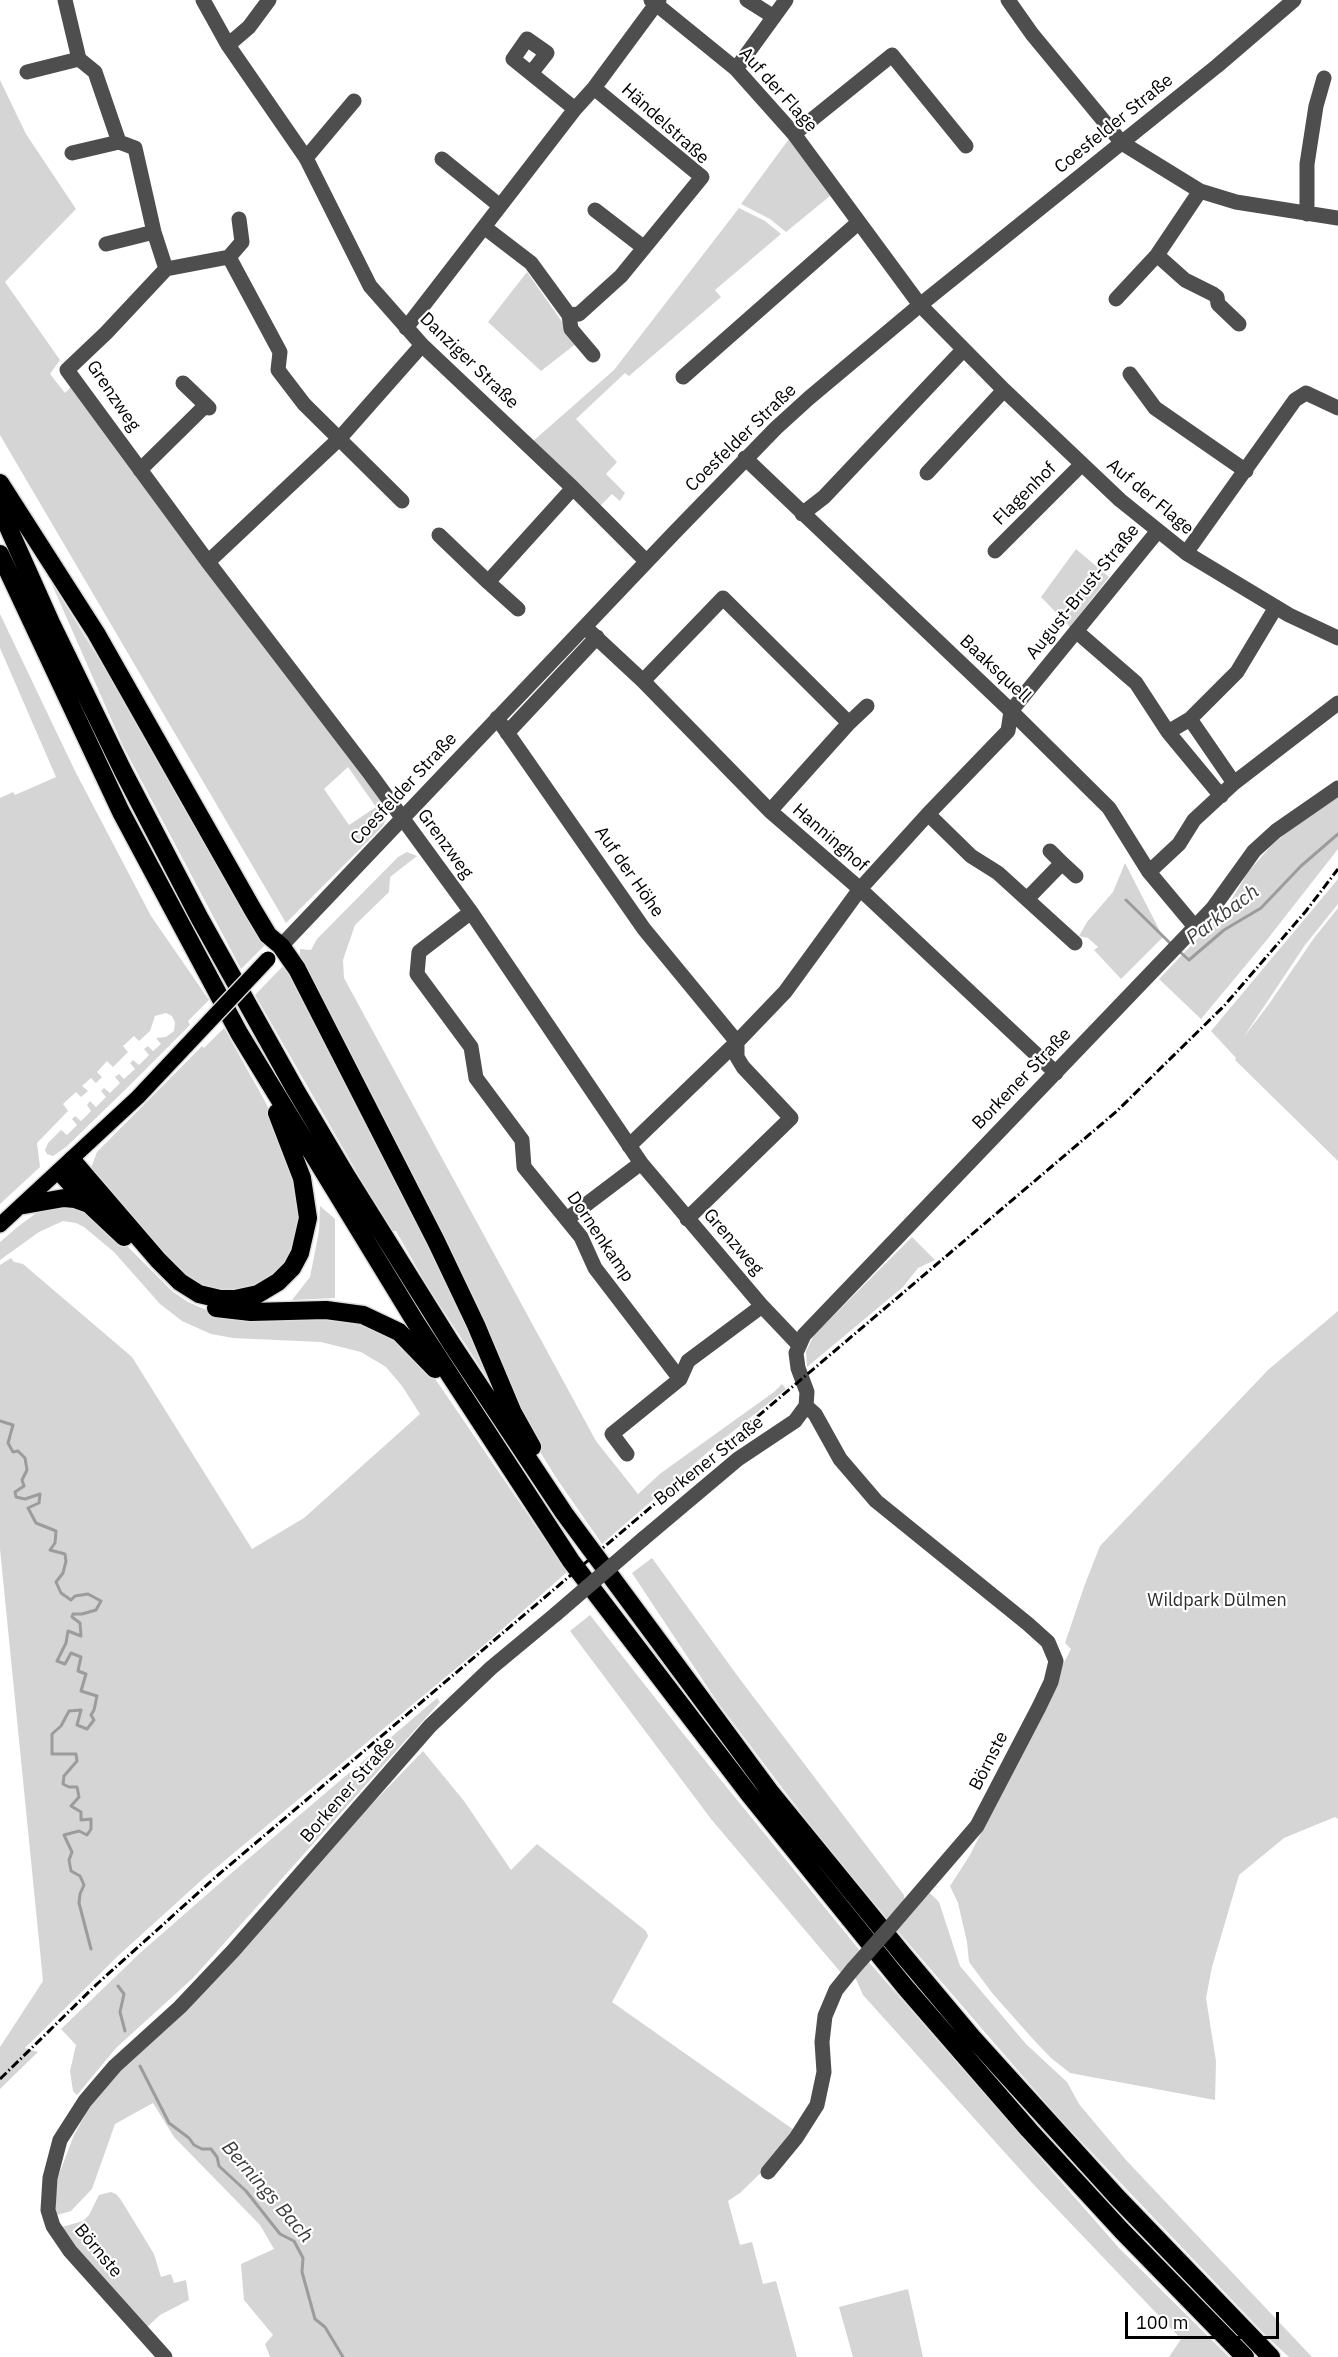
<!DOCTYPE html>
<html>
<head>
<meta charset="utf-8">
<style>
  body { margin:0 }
  #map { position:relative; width:1338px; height:2357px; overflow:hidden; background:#fff; font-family:"IBM Plex Sans",sans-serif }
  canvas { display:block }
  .scale { position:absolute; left:1125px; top:2312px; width:154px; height:27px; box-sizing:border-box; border:3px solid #000; border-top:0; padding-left:8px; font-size:18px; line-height:21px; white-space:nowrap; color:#000; -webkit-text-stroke:4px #fff; paint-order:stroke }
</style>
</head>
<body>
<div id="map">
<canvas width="1338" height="2357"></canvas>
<div class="scale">100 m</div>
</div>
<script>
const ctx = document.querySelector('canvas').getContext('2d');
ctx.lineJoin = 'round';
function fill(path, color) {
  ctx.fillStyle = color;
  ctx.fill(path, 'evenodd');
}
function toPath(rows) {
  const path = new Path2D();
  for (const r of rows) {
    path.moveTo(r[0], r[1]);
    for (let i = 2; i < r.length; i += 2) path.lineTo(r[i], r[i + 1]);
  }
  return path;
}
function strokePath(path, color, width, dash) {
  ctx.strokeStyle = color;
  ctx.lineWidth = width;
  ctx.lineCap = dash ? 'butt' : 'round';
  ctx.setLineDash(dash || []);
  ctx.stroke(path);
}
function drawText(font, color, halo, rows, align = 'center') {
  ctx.font = font + ' "IBM Plex Sans",sans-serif';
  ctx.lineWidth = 4.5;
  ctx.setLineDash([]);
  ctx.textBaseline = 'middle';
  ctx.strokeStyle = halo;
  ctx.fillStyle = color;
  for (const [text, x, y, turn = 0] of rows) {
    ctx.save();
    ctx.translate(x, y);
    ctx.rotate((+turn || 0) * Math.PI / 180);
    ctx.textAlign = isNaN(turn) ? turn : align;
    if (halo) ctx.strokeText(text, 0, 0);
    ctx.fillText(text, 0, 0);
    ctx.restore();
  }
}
fill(toPath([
  [0,80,26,134,76,209,5,282,60,360,50,374,65,393,76,382,388,800,382,805,388,814,383,826,286,923,0,435],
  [348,767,376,807,349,825,324,789],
  [789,139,830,196,786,232,770,219,741,204],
  [739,208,765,221,781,234,715,290,721,297,629,376,625,373,576,419,617,462,606,474,625,493,620,501,612,494,600,506,532,442,614,370],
  [527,272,577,343,541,371,488,322],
  [1076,549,1109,577,1070,627,1041,597],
  [50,580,152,745,265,945,241,969,123,746],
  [0,614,75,771,151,916,209,1000,188,1021,190,1025,125,1090,66,1147,53,1156,47,1154,45,1150,48,1143,61,1130,67,1135,77,1125,72,1119,75,1116,81,1121,91,1111,87,1105,90,1101,96,1107,106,1097,101,1091,104,1088,110,1093,120,1083,115,1077,119,1074,124,1079,135,1069,130,1063,133,1060,139,1065,149,1055,144,1049,148,1046,153,1051,161,1044,156,1038,166,1037,174,1031,175,1022,172,1016,166,1013,155,1016,150,1031,139,1041,134,1036,123,1046,128,1052,113,1067,107,1061,97,1072,102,1077,96,1083,91,1078,82,1086,88,1091,81,1097,76,1092,63,1104,68,1111,37,1143,40,1167,0,1204,0,798,13,792,15,795,56,777,0,648],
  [1338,795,1338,849,1266,941,1201,1019,1159,979,1226,909,1248,872,1271,846,1289,830],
  [407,852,417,856,390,877,389,892,355,925,343,960,344,978,596,1441,638,1494,661,1473,774,1392,782,1384,786,1389,716,1445,602,1544,555,1476,526,1429,300,959,300,949,311,950,317,939,398,857],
  [1125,863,1163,937,1121,979,1094,950,1098,947,1088,938,1079,936,1087,922,1113,892],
  [1338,879,1338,904,1305,945,1243,1038,1269,1004,1314,938,1338,908,1338,1161,1235,1060,1236,1058,1211,1031],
  [284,965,289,971,455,1288,499,1396,426,1284,396,1231,393,1231,363,1183,255,995],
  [224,1028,266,1103,295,1170,303,1226,283,1270,246,1293,191,1286,92,1172,91,1168,97,1152,202,1046,204,1048],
  [73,1203,119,1238,172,1291,188,1302,209,1311,313,1316,364,1321,395,1336,425,1364,567,1572,483,1646,205,1877,119,1955,25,2048,38,2052,0,2089,0,2047,43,1981,0,1549,0,1265,11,1258,14,1262,23,1264,132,1357,252,1549,304,1518,420,1414,402,1386,386,1367,361,1352,321,1342,233,1338,211,1334,182,1321,160,1304,114,1252,84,1227,76,1223,63,1221,39,1232,0,1260,0,1242,20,1225,39,1211],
  [320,1206,335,1219,335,1298,292,1300,310,1277,319,1231],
  [912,1237,935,1260,918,1268,903,1287,807,1367,806,1351,814,1335],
  [1338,1311,1338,1819,1335,1817,1284,1838,1239,1875,1212,1967,1206,1998,1216,2061,1215,2100,1070,2073,1051,2058,1032,2038,993,1994,969,1962,967,1942,958,1903,950,1886,970,1855,1003,1789,1006,1776,1071,1649,1065,1643,1085,1584,1100,1546,1268,1370],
  [652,1558,739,1678,904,1895,905,1903,889,1921,814,1830,718,1703,632,1573],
  [590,1615,685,1736,861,1952,842,1974,711,1819,570,1631],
  [437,1698,440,1702,193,1978,116,2048,77,2095,73,2091,70,2071,76,2045,61,2029,140,1953,228,1876],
  [423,1751,464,1801,511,1870,537,1844,646,1931,648,1936,612,2002,794,2130,773,2161,740,2193,728,2201,740,2245,752,2242,763,2284,776,2281,797,2357,270,2357,265,2344,273,2335,244,2300,241,2264,274,2249,260,2225,174,2137,153,2103,115,2124,92,2189,71,2211,57,2215,54,2198,56,2182,74,2135,91,2104,115,2075,173,2023,216,1979,342,1835],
  [930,1893,939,1902,960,1966,1026,2044,1067,2082,1079,2104,1126,2160,1312,2357,1289,2357,1267,2337,1058,2117,895,1928,918,1901],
  [868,1961,1119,2248,1229,2357,1169,2357,1181,2339,1035,2186,863,1995,855,1977],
  [111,2192,116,2194,121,2200,154,2254,161,2277,171,2274,174,2283,186,2280,189,2300,160,2315,147,2327,75,2248,62,2227,83,2221,89,2215,99,2195],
  [908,2289,923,2357,853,2357,839,2307]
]), '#d5d5d5');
strokePath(toPath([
  [1126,900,1172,945],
  [1179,951,1189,960,1224,930,1261,908,1301,866,1338,834],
  [0,1421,13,1425,8,1443,13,1452,18,1451,25,1458,27,1470,22,1480,24,1486,15,1492,16,1497,25,1499,40,1494,39,1503,28,1508,36,1523,56,1531,55,1543,50,1550,65,1554,66,1561,63,1573,56,1582,61,1593,71,1600,75,1596,88,1594,101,1601,96,1610,82,1614,73,1614,72,1617,80,1623,81,1636,68,1631,66,1643,57,1661,65,1664,71,1653,81,1657,78,1671,86,1674,81,1691,97,1696,94,1710,91,1715,94,1720,87,1729,77,1725,81,1710,69,1711,61,1726,52,1734,52,1754,76,1754,77,1761,64,1776,63,1784,69,1787,77,1787,79,1797,71,1806,81,1812,81,1820,91,1819,91,1829,87,1835,79,1831,64,1835,72,1852,69,1860,71,1871,80,1876,84,1885,80,1894,79,1903,91,1949],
  [118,1986,124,1994,120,2012,125,2031],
  [140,2066,169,2123,189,2138,194,2145,202,2149,211,2149,217,2157,219,2166,246,2191,280,2234,294,2241,303,2258,302,2272,315,2319,325,2327,343,2357]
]), '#9c9c9c', 3);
const major = toPath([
  [0,1225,138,1097,187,1045]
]);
const highway = toPath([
  [0,483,96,633,253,910,268,935,281,946,297,969,436,1241,476,1325,513,1413,532,1447],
  [0,509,51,623,123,771,199,917,295,1089,346,1175,451,1343,564,1513,771,1793,904,1956,972,2037,1117,2197,1271,2357],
  [0,554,121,812,239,1033,416,1323,571,1561,749,1794,905,1987,1029,2130,1122,2231,1245,2357],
  [72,1160,158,1260,180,1282,199,1294,220,1299,235,1299,258,1294,278,1282,292,1268,300,1253,308,1218,302,1178,277,1113],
  [60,1172,90,1205,124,1237],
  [24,1205,64,1198,75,1199,89,1204],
  [216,1308,251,1312,326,1310,363,1315,399,1332,435,1369]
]);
strokePath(major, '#dbdbdb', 18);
strokePath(highway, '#dbdbdb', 21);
strokePath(toPath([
  [65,0,79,59,95,72,119,142,135,148,154,232,166,269,229,257,280,352,278,370,304,404,402,501],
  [203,0,228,45,306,158,370,286,422,345,573,488,646,561],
  [651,0,736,69,794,134,920,305,1004,390,1120,500,1186,553,1289,615,1338,638],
  [747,0,774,17],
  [1008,0,1032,34,1122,143,1200,191,1236,202,1338,218],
  [228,45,249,27,269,0],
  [736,69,786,0],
  [27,72,79,59],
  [532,72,547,53,527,39,513,59,575,109],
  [794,134,892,55,966,146],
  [72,153,119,142],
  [306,158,354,101],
  [442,159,500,206],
  [595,210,643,247],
  [1307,214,1307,164,1316,106,1324,78],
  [484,227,531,263,569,315,579,314,621,276,702,177,594,88],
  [106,244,154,232],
  [1157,255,1185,280,1213,294,1217,297,1218,304,1239,324],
  [229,257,242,242,239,219],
  [166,269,106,333,67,370,208,562,371,775,471,912,641,1163,762,1306,799,1345],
  [1116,299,1157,255,1200,191],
  [569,315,571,329,593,355],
  [406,328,575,109,594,88,659,0],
  [1130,374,1155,408,1246,471],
  [683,377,859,222],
  [183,383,209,408],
  [745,458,1011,711,1109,808,1149,872,1195,927],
  [140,470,206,405],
  [927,473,1004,390],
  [802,514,824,497,963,350],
  [439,535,488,582,573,488],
  [995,551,1082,464],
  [1186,553,1295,400,1306,393,1338,408],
  [208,562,339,439,422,345],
  [488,582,518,609],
  [585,627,643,681,770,811,860,889,1056,1073],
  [1076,631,1136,683,1168,732,1221,796],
  [643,681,723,598,849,723,770,811],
  [497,718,644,929,737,1042,737,1057,743,1067,791,1118,687,1219],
  [1190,719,1234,783],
  [849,723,867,706],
  [1168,732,1190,719,1237,672,1276,607],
  [507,733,597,637],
  [928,814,971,856,998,873,1075,943],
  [1062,863,1076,876],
  [1149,872,1179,844,1194,820,1234,783,1338,703],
  [1027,899,1062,863,1050,851],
  [471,912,419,952,417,974,471,1047,476,1078,522,1140,524,1167,581,1237,595,1268,680,1379],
  [281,946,673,534,776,428,809,398,920,305,1217,66,1294,0],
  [629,1146,737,1042,785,992,860,889,928,814,1008,731,1011,711,1157,532],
  [567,1219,641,1163],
  [806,1406,815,1414,840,1459,876,1501,1028,1624,1048,1642,1056,1661,1051,1682,1039,1707,977,1826,891,1926],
  [627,1454,612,1434,680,1379,688,1361,762,1306],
  [643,1539,738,1459,795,1421,806,1406,807,1392,798,1368,796,1353,804,1335,1195,927,1213,908,1254,851,1276,831,1338,788],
  [768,2172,796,2138,817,2105,824,2072,822,2042,825,2016,836,1990,853,1969],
  [165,2357,70,2251,53,2226,48,2210,50,2178,60,2140,85,2101,115,2066,180,2007,233,1951,430,1726,491,1668,556,1614]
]), '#4e4e4e', 15);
strokePath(major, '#000', 15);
strokePath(highway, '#000', 18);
strokePath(toPath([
  [0,2079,97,1984,218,1875,1117,1111,1224,1006,1306,911,1338,869]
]), '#000', 3, [9, 3, 1.5, 3]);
const majorBridge = toPath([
  [187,1045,268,959]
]);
strokePath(majorBridge, '#dbdbdb', 18, []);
strokePath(toPath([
  [556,1614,643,1539],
  [853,1969,891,1926]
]), '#4e4e4e', 15);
strokePath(majorBridge, '#000', 15);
drawText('18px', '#000', '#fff', [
  ["Auf der Flage",778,90,48],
  ["Händelstraße",665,124,42],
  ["Coesfelder Straße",1114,124,-39],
  ["Danziger Straße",469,361,44],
  ["Grenzweg",113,396,56],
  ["Coesfelder Straße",741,438,-44],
  ["Flagenhof",1025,494,-45],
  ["Auf der Flage",1150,497,40],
  ["August-Brust-Straße",1083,592,-51],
  ["Baaksquell",995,669,43],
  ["Coesfelder Straße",404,789,-47],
  ["Hanninghof",830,838,41],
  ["Grenzweg",445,844,54],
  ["Auf der Höhe",629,872,55],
  ["Borkener Straße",1022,1079,-46],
  ["Dornenkamp",600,1237,56],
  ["Grenzweg",733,1242,49],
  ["Borkener Straße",709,1461,-38],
  ["Börnste",989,1761,-63],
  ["Borkener Straße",348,1790,-49],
  ["Börnste",98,2251,50]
]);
drawText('18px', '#2c2c2c', '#fff', [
  ["Wildpark Dülmen",1217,1601]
]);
drawText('italic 20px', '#3d3d3d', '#fff', [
  ["Parkbach",1223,915,-37],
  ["Bernings Bach",267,2192,49]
]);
</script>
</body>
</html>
